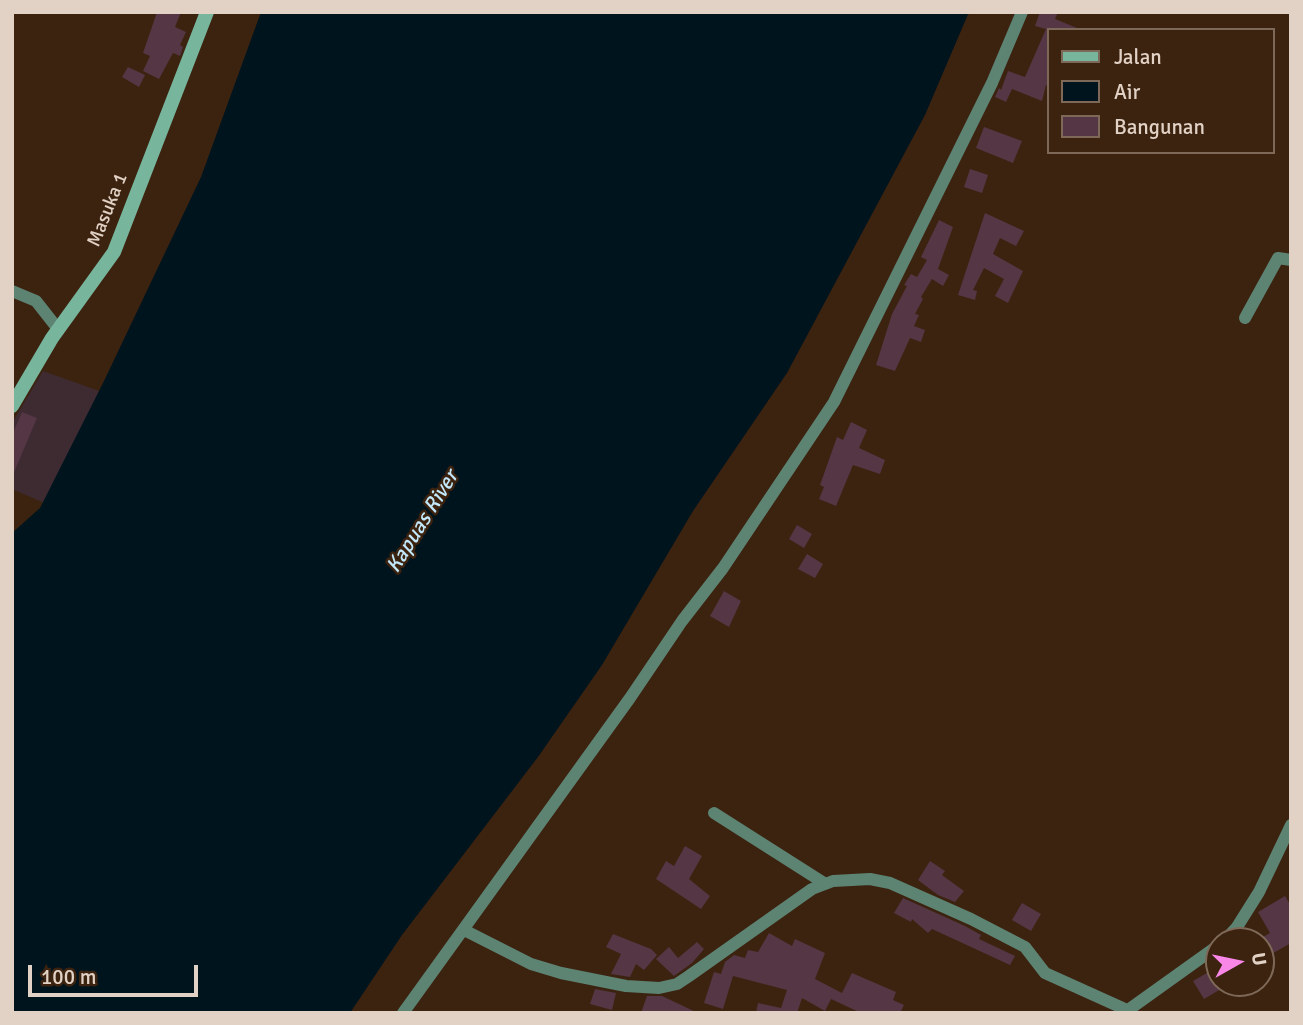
<!DOCTYPE html>
<html>
<head>
<meta charset="utf-8">
<style>
  body { margin:0 }
  #map { position:relative; width:1303px; height:1025px; overflow:hidden; background:#3c2310; font-family:Signika,sans-serif }
  canvas { display:block }
  .frame { position:absolute; inset:0; border:14px solid #e2d1c5; pointer-events:none }
  .legend { position:absolute; left:1047px; top:28px; width:228px; height:126px; box-sizing:border-box; background:#3c2310; border:2px solid #7e6958; margin:0; padding:9px 12px; list-style:none; font-size:21px; color:#e2d1c5 }
  .legend li { display:flex; align-items:center; gap:14px; height:35px }
  .legend b { width:35px; border:2px solid #7e6958 }
  .north { position:absolute; left:1205px; top:927px; width:70px; height:70px; box-sizing:border-box; background:#3c2310; border:2px solid #7e6958; border-radius:50%; rotate:81deg; font-size:19px; font-weight:700; line-height:28px; text-align:center; color:#e2d1c5 }
  .north::after { content:''; display:block; margin:auto; width:24px; height:32px; background:#f987e8; clip-path:polygon(50% 0,100% 100%,50% 72%,0 100%) }
  .scale { position:absolute; left:28px; top:965px; width:170px; height:32px; box-sizing:border-box; border:4px solid #e2d1c5; border-top:0; padding-left:9px; font-size:21px; line-height:24px; white-space:nowrap; color:#e2d1c5; -webkit-text-stroke:5px #3c2310; paint-order:stroke }
</style>
</head>
<body>
<div id="map">
<canvas width="1303" height="1025"></canvas>
<div class="frame"></div>
<ul class="legend">
<li><b style="height:9px;background:#77b59c"></b>Jalan</li>
<li><b style="height:19px;background:#00141e"></b>Air</li>
<li><b style="height:19px;background:#543644"></b>Bangunan</li>
</ul>
<div class="north">U</div>
<div class="scale">100 m</div>
</div>
<script>
const ctx = document.querySelector('canvas').getContext('2d');
ctx.lineJoin = 'round';
function fill(path, color) {
  ctx.fillStyle = color;
  ctx.fill(path, 'evenodd');
}
function toPath(rows) {
  const path = new Path2D();
  for (const r of rows) {
    path.moveTo(r[0], r[1]);
    for (let i = 2; i < r.length; i += 2) path.lineTo(r[i], r[i + 1]);
  }
  return path;
}
function strokePath(path, color, width, dash) {
  ctx.strokeStyle = color;
  ctx.lineWidth = width;
  ctx.lineCap = dash ? 'butt' : 'round';
  ctx.setLineDash(dash || []);
  ctx.stroke(path);
}
function drawText(font, color, halo, rows, align = 'center') {
  ctx.font = font + ' Signika,sans-serif';
  ctx.lineWidth = 5;
  ctx.setLineDash([]);
  ctx.textBaseline = 'middle';
  ctx.strokeStyle = halo;
  ctx.fillStyle = color;
  for (const [text, x, y, turn = 0] of rows) {
    ctx.save();
    ctx.translate(x, y);
    ctx.rotate((+turn || 0) * Math.PI / 180);
    ctx.textAlign = isNaN(turn) ? turn : align;
    if (halo) ctx.strokeText(text, 0, 0);
    ctx.fillText(text, 0, 0);
    ctx.restore();
  }
}
fill(toPath([
  [43,371,161,413,114,533,12,489,12,423]
]), '#3e2b31');
fill(toPath([
  [261,12,969,12,925,115,787,373,693,511,602,665,538,757,402,935,350,1013,12,1013,12,533,40,508,104,381,201,177]
]), '#00141e');
fill(toPath([
  [157,12,181,12,175,27,186,32,180,45,183,47,180,56,173,53,159,79,143,71,150,56,143,53],
  [1040,12,1058,12,1055,19,1082,30,1049,30,1049,87,1046,85,1042,101,1012,89,1006,102,995,97,999,88,1001,90,1008,71,1025,77,1046,29,1035,26],
  [128,67,145,75,139,87,122,77],
  [984,127,1022,141,1013,163,976,148],
  [970,169,988,175,982,193,964,187],
  [985,213,1024,231,1016,246,1000,238,993,254,1023,271,1008,303,995,296,1004,279,984,268,973,290,977,291,975,300,958,295],
  [939,220,953,227,938,269,949,275,943,286,932,279,921,297,923,299,915,314,919,315,914,326,925,330,921,342,910,338,895,371,876,365,892,314,907,286,904,285,911,274,917,277,927,260,921,257],
  [22,412,37,418,12,477,12,435],
  [851,422,867,430,859,448,885,460,880,474,853,465,836,506,819,499,824,487,820,485,837,437,843,440],
  [797,525,812,534,804,548,789,539],
  [807,554,823,564,815,578,798,569],
  [724,591,741,601,729,627,710,616],
  [685,846,702,856,689,879,710,896,701,909,656,879,666,861,674,866],
  [930,861,945,871,942,875,964,891,955,902,938,895,918,880],
  [1285,896,1291,906,1291,943,1261,960,1261,938,1270,933,1258,912],
  [903,898,965,926,981,935,979,939,1015,956,1010,965,932,929,928,933,912,919,911,922,894,913],
  [1022,903,1041,914,1031,931,1012,920],
  [769,933,792,946,795,939,825,953,815,979,842,993,852,973,896,992,893,1000,904,1005,900,1013,861,1013,831,999,825,1011,802,998,797,1013,756,1013,758,1003,781,1008,787,990,733,976,723,1009,704,1003,714,972,721,974,725,962,734,955,745,958,748,950,758,952],
  [613,934,651,949,657,955,644,970,636,964,630,977,611,974,621,954,606,947],
  [697,942,704,949,692,963,674,976,656,959,669,947,678,958],
  [1219,966,1219,983,1231,983,1204,999,1193,981],
  [595,989,616,993,612,1010,590,1004],
  [647,996,662,996,698,1013,641,1013]
]), '#543644');
strokePath(toPath([
  [12,291,36,301,58,329],
  [1245,318,1278,258,1291,260],
  [714,813,824,883],
  [464,930,531,964,561,973,626,986,659,988,677,984,689,976,812,889,833,881,870,879,890,883,971,919,1025,947,1045,973,1127,1010],
  [1224,941,1237,927,1259,892,1291,825],
  [403,1013,630,698,682,621,723,568,834,402,992,83,1022,12],
  [1124,1013,1219,945]
]), '#5d8373', 12);
strokePath(toPath([
  [12,406,52,338,114,252,207,12]
]), '#77b59c', 14);
drawText('19px', '#e2d1c5', '#3c2310', [
  ["Masuka 1",108,210,-68]
]);
drawText('italic 21px', '#c2e9fb', '#3c2310', [
  ["Kapuas River",423,522,-58]
]);
</script>
</body>
</html>
